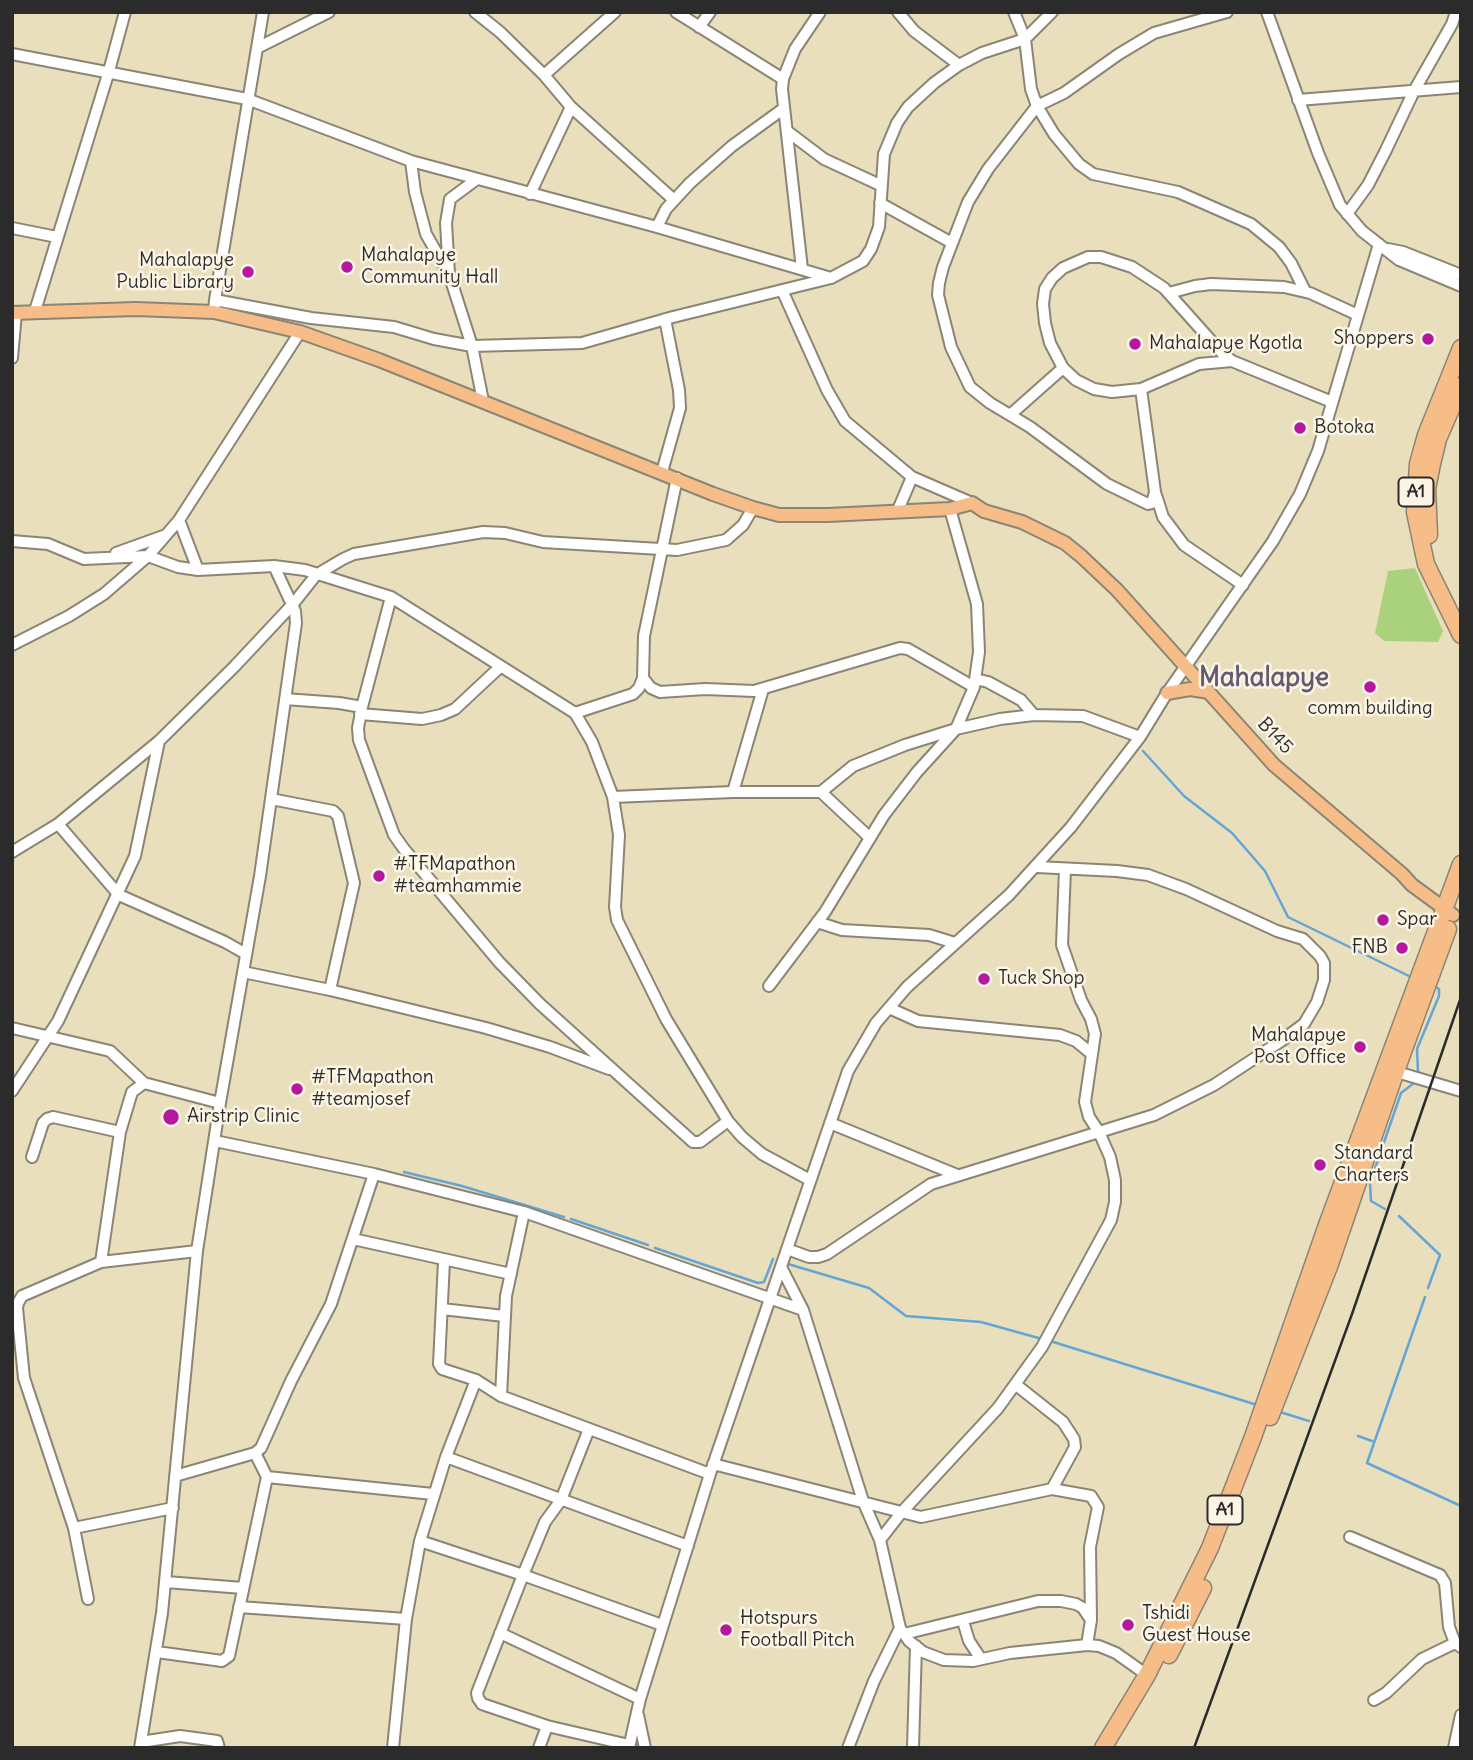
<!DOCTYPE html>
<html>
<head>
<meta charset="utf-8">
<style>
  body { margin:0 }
  #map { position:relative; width:1473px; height:1760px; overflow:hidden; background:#e9dfbc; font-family:Delius,sans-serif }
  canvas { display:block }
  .frame { position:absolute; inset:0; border:14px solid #2b2b2b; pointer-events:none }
</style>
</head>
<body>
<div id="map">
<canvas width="1473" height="1760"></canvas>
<div class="frame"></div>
</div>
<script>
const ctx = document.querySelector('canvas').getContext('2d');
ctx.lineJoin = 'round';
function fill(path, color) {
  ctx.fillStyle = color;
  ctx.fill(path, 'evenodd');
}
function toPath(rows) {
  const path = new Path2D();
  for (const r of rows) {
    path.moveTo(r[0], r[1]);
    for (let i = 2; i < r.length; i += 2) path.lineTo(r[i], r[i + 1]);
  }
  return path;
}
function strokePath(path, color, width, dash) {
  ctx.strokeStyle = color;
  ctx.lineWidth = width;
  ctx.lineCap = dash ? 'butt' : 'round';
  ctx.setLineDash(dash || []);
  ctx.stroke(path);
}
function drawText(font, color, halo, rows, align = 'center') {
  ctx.font = font + ' Delius,sans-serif';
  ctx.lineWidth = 5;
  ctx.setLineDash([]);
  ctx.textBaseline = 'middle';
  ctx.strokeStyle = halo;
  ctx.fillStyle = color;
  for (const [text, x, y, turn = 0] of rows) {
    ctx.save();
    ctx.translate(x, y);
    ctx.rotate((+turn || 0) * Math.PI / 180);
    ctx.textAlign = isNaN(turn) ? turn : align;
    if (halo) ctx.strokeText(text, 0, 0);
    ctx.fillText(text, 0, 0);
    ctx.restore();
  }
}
fill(toPath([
  [1415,568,1443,631,1438,642,1384,641,1375,633,1388,571]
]), '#aad27c');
strokePath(toPath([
  [1143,751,1184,796,1232,833,1265,871,1288,917,1409,976],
  [1418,1072,1417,1049,1439,996,1439,989,1436,987],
  [404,1172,462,1186,564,1217],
  [1385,1209,1371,1201,1370,1183,1401,1093,1414,1083],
  [1399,1216,1440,1255,1428,1288],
  [571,1219,648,1245],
  [655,1248,758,1283,764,1282,773,1259],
  [788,1264,869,1288,906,1316,981,1322,1042,1339],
  [1425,1297,1367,1463,1461,1506],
  [1050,1341,1254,1404],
  [1280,1412,1309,1421],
  [1358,1436,1372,1441]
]), '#64a5d7', 2.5);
const minor = toPath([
  [475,12,500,32,544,75,571,107,674,200],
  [676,12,783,79],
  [898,12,914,31,959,65],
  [1014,12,1025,39,1031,89,1037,106,1054,134,1079,164,1093,174,1178,192,1251,224,1279,247,1291,263,1305,291],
  [1267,12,1318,153,1340,205,1362,231,1399,260,1461,286],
  [699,27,710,12],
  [257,48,329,12],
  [12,54,247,99,411,161,657,227,831,278],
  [544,75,615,12],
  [1298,100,1461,87],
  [787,131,824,159,880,185],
  [411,161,415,192,426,234,447,271],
  [477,179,450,199,446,223,449,274,472,346,483,401],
  [530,194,571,107],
  [880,203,952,243],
  [1347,214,1368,185,1385,152,1414,91,1452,24,1456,12],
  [657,227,666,209,690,183,732,146,783,109],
  [12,228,57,237],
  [1388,249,1403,252,1461,275],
  [802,269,782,89,783,79,795,49,820,12],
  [782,290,827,390,845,421,912,477,972,503],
  [1169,293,1195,286,1211,284,1284,287,1310,293,1358,315],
  [215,300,263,12],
  [35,311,109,71,125,12],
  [214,312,215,300,311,318,394,327,434,339,472,346,582,343,673,317,831,278,863,261,871,249,879,227,884,154,897,123,908,107,934,83,959,65,982,53,1025,39,1052,12],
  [12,358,16,313],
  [1232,361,1199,364,1141,389,1112,392,1094,389,1076,380,1063,368,1050,343,1045,323,1043,304,1045,289,1052,278,1063,268,1088,257,1101,257,1132,267,1164,288,1222,353,1232,361,1332,402],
  [1141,389,1155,492,1152,503,1148,504,1107,484,1030,427,990,403,970,387,951,347,938,295,939,283,943,267,968,202,988,169,1037,106,1064,93,1119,54,1154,33,1227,12],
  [1010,415,1063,368],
  [662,472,680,408,679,390,665,319],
  [1156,495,1163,517,1184,545,1243,585],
  [898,510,912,477],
  [179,520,198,570],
  [12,541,48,544,84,559,148,556,178,567,198,570,274,566,295,611,296,623,260,876,220,1103,197,1251,162,1613,140,1748],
  [116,553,166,535],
  [274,566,305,570,391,597,575,713,592,742,613,797,619,835,615,907,617,920,666,1019,728,1121,742,1137,762,1154,810,1180],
  [391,597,362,707,358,728,359,740,394,835,404,849,499,962,540,1004,693,1142,700,1142,728,1121],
  [12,645,69,616,104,594,148,556,179,520,300,332],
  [643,678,651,688,660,692,705,689,754,691,900,648,908,649,974,687],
  [975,679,988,682,1021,700,1034,715],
  [285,699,339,703,362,707],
  [575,713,633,694,639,688,643,678,644,636,677,478],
  [360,714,422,719,441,715,455,709,500,667],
  [733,792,763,689],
  [821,792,869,837],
  [613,797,733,792,821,792,853,766,905,745,956,729,1000,719,1034,715,1083,716,1140,737],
  [271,799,333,811,338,816,354,883,330,990],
  [58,824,119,895,225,942,246,954],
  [12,852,58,824,159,741,234,667,293,604,316,575,343,559,354,554,483,532,505,533,543,542,677,550,726,540,743,525,753,508],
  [817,922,842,930,929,935,955,943],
  [243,972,330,990,486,1028,550,1047,609,1069],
  [769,986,825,912,884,815,917,772,956,729,974,687,979,652,977,604,950,509],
  [889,1008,918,1021,1060,1035,1076,1041,1092,1054],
  [12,1028,110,1051,144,1083,220,1103],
  [1390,1070,1461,1091],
  [12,1091,58,1021,135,856,159,741],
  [830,1123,957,1175],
  [215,1141,374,1174,524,1212,803,1310],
  [32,1157,43,1123,47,1119,53,1117,120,1132],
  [353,1239,511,1274],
  [787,1249,809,1257,818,1257,827,1254,931,1184,1154,1115,1214,1085,1281,1041,1304,1024,1317,1002,1324,980,1324,963,1320,956,1303,939,1277,931,1186,889,1148,875,1117,871,1037,867],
  [444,1261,439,1364,442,1369,476,1380,501,1396,710,1474],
  [101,1262,120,1132,132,1092,144,1083],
  [781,1267,803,1310,863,1501,880,1540,900,1628,874,1681,848,1748],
  [442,1309,504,1316],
  [1015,1384,1063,1422,1074,1439,1075,1447,1052,1489],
  [501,1396,506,1296,524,1212],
  [589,1429,561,1500,545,1522,523,1575,477,1693,478,1698,482,1704,547,1726,629,1745],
  [446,1457,688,1546],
  [713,1464,921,1517,1052,1489,1091,1496,1098,1507,1090,1547,1091,1620,1087,1645],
  [175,1476,255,1453,261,1448,291,1381,331,1304,374,1174],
  [267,1477,433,1494],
  [74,1528,173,1508],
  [1350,1537,1440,1575,1445,1583,1449,1627,1455,1643,1461,1647],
  [880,1540,901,1513,998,1408,1042,1347,1111,1220,1115,1202,1115,1180,1110,1157,1099,1132,1089,1117,1085,1102,1095,1034,1091,1019,1081,1000,1062,945,1065,869],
  [420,1541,523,1575,662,1625],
  [166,1582,243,1588],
  [88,1599,74,1528,24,1378,17,1308,18,1303,22,1296,101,1262,197,1251],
  [239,1607,406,1619],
  [963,1621,969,1641,981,1659],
  [900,1628,909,1641,923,1652,944,1660,973,1661,1010,1653,1087,1645,1099,1646,1116,1653,1147,1675],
  [500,1633,640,1699],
  [904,1634,1038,1601,1061,1601,1076,1604,1083,1608,1091,1620],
  [157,1652,222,1661,229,1656,267,1477,255,1453],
  [1374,1700,1386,1693,1422,1659,1455,1643],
  [638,1715,645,1748],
  [141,1742,180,1736,217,1741,219,1748],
  [393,1748,406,1619,420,1541,446,1457,476,1380],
  [539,1748,547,1726],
  [629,1748,640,1699,710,1474,848,1071,876,1023,907,987,1009,895,1071,827,1140,737,1167,693,1273,541,1300,494,1318,451,1379,244],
  [913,1748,916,1646],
  [1454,1748,1461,1715]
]);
const major = toPath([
  [12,313,136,309,214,312,300,332,379,360,713,494,753,508,779,515,828,515,950,509,972,503,984,511,1022,522,1065,543,1081,556,1117,590,1274,765,1402,874,1412,885,1453,915],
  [1167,693,1190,689,1209,692]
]);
const highway = toPath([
  [1461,348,1426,435,1418,464,1415,512,1426,564,1461,635],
  [1429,535,1427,489,1432,464,1438,439,1461,386],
  [1270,1417,1330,1264,1396,1071,1448,929],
  [1169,1655,1203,1588],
  [1103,1748,1147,1675,1210,1548,1253,1437,1327,1225,1461,864]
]);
strokePath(minor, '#8a8574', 14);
strokePath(major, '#8a8574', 16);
strokePath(highway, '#8a8574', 19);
strokePath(minor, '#fff', 10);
strokePath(major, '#f7bd88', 12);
strokePath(highway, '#f7bd88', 16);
strokePath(toPath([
  [1194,1748,1352,1314,1461,997]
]), '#2b2b2b', 2.5);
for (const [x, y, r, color] of [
  [347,267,7,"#b5179e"],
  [248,272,7,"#b5179e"],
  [1428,339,7,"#b5179e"],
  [1135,344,7,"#b5179e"],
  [1300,428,7,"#b5179e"],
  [1370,687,7,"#b5179e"],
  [379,876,7,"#b5179e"],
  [1383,920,7,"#b5179e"],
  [1402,948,7,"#b5179e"],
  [984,979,7,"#b5179e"],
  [1360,1047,7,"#b5179e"],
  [297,1089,7,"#b5179e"],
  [171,1117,9,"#b5179e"],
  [1320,1165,7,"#b5179e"],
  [1128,1625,7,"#b5179e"],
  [726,1630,7,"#b5179e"]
]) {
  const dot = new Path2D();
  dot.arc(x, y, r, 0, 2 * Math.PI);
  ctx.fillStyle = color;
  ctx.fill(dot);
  strokePath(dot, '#fcf5e5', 2.5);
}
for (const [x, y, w] of [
  [1416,492,35],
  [1225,1510,35]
]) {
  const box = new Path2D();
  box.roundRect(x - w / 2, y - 14.5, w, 29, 5);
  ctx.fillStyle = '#fcf5e5';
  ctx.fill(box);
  strokePath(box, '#2b2b2b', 2);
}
drawText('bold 18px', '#2b2b2b', null, [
  ["A1",1416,492],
  ["A1",1225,1510]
]);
drawText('19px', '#2b2b2b', '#fcf5e5', [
  ["Mahalapye",361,256],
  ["Community Hall",361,278],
  ["Mahalapye",234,261,"right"],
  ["Public Library",234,283,"right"],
  ["Shoppers",1414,339,"right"],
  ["Mahalapye Kgotla",1149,344],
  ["Botoka",1314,428],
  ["comm building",1370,709,"center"],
  ["#TFMapathon",393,865],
  ["#teamhammie",393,887],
  ["Spar",1397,920],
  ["FNB",1388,948,"right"],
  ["Tuck Shop",998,979],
  ["Mahalapye",1346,1036,"right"],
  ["Post Office",1346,1058,"right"],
  ["#TFMapathon",311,1078],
  ["#teamjosef",311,1100],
  ["Airstrip Clinic",187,1117],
  ["Standard",1334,1154],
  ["Charters",1334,1176],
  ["Tshidi",1142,1614],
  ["Guest House",1142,1636],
  ["Hotspurs",740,1619],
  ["Football Pitch",740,1641]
], 'left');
drawText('19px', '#2b2b2b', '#fcf5e5', [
  ["B145",1275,736,47]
]);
drawText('bold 26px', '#645a71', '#fcf5e5', [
  ["Mahalapye",1264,679]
]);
</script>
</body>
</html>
